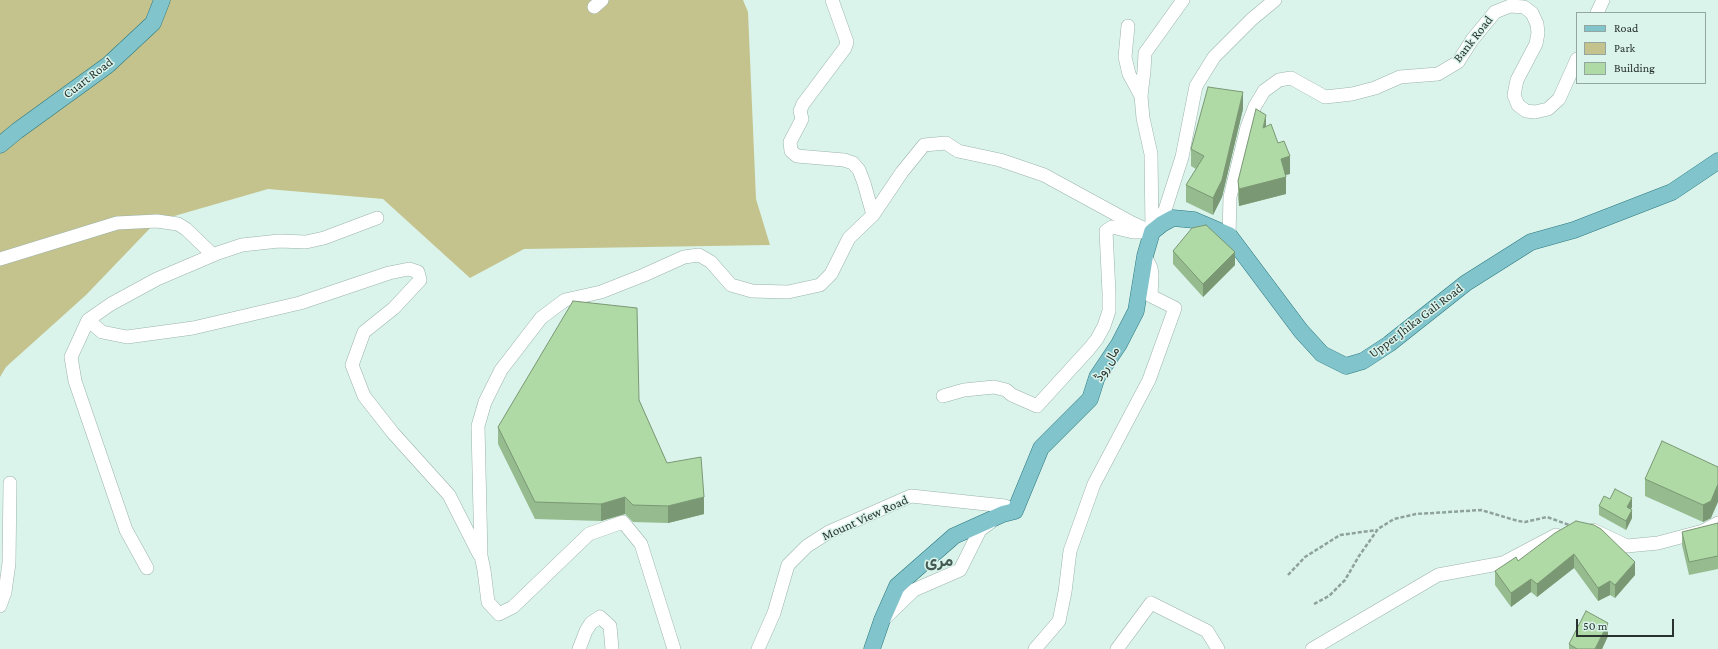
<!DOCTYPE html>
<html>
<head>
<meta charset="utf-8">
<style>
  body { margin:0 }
  #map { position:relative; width:1718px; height:649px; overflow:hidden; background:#daf4eb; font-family:"Crimson Pro",serif }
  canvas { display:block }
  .legend { position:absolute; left:1576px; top:12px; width:130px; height:72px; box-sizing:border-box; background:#daf4eb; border:1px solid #93a6a0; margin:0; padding:5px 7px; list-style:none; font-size:12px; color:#28322f }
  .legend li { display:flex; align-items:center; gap:8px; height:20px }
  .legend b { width:20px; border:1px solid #93a6a0 }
  .scale { position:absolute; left:1576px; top:619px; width:98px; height:18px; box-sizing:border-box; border:2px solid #28322f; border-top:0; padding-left:5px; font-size:12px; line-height:14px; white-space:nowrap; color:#28322f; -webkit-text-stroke:3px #daf4eb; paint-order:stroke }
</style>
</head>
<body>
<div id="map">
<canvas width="1718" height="649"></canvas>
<ul class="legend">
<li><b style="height:5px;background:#82c4cc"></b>Road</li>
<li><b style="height:11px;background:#c4c38d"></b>Park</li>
<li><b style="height:11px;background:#afd9a5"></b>Building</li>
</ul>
<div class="scale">50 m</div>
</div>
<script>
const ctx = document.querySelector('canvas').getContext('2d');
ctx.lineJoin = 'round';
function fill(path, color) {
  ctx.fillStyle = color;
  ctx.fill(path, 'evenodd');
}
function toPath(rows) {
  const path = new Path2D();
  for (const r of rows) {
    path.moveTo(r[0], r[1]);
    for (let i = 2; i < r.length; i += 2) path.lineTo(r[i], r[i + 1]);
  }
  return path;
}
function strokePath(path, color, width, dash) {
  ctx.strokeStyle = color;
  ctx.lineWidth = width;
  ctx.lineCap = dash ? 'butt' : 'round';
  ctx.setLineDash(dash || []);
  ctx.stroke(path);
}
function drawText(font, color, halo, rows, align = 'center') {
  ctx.font = font + ' "Crimson Pro",Vazirmatn,serif';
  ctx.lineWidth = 3;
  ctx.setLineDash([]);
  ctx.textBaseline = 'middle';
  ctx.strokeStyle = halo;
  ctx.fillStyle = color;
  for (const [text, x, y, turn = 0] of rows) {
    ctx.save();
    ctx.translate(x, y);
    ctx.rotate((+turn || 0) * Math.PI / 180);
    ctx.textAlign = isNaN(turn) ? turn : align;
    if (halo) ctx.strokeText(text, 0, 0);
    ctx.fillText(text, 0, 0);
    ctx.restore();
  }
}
fill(toPath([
  [0,0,743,0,748,12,756,199,770,245,524,249,470,278,383,199,268,189,157,221,86,295,6,367,0,377]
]), '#c4c38d');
const minor = toPath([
  [832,0,847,42,845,48,803,104,800,111,802,119,790,142,791,151,797,156,844,160,853,163,859,170,864,183,873,215],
  [594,7,602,0],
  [1597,13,1603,0],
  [1128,26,1125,57,1129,74,1141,96],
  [377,218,324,238,306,242,279,241,242,245,218,253,157,279,111,304,88,320,102,332,127,337,193,328,300,303,389,273,409,269,418,272,420,280,394,308,364,332,352,365,364,396,393,433,449,495,479,554],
  [1152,230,1151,154,1143,118,1141,96,1144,71,1145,53,1183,0],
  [1153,230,1165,210,1182,157,1196,86,1214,57,1252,19,1275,0],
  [1229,235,1230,197,1247,127,1255,106,1264,91,1279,80,1291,78,1325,97,1352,94,1375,88,1400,77,1438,74,1458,62,1472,40,1495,12,1510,6,1524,7,1532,13,1537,24,1538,33,1536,44,1517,80,1514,95,1518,105,1526,111,1535,112,1548,109,1559,99,1577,59],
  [0,259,117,223,157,221,178,224,186,229,213,255],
  [88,320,71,357,75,381,126,530,147,568],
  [943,396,964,390,994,387,1006,390,1012,395,1037,406,1089,349,1097,339,1104,326,1109,311,1109,293,1106,231,1112,227,1133,232,1145,232],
  [1593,530,1627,546,1658,543,1703,531,1718,523],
  [0,606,5,592,9,563,10,483],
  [885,618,914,590,960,570,980,530,991,522],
  [579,649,586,631,591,623,600,617,610,626,612,649],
  [674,649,641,544,623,522,589,534,513,607,499,614,488,602,484,570,481,556,478,426,485,402,501,370,541,318,565,300,601,292,644,275,684,257,699,255,711,262,731,285,752,291,788,292,820,285,831,274,849,238,873,215,902,172,924,145,946,143,958,151,1000,160,1044,175,1132,223,1152,232],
  [758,649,774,613,788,565,807,546,829,532,911,496,1005,506,1015,511],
  [1035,649,1059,621,1065,592,1070,551,1094,484,1149,380,1175,308,1151,296,1152,275,1151,268,1145,256],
  [1117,649,1151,603,1207,631,1218,649],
  [1312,649,1438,575,1503,563,1556,535]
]);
const major = toPath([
  [0,145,17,131,108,65,153,23,162,0],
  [872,649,882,620,897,586,954,536,1003,514,1015,511,1041,448,1090,399,1097,377,1119,344,1136,311,1145,256,1152,232,1162,224,1173,218,1194,220,1229,235,1301,331,1322,354,1346,366,1363,361,1389,344,1466,283,1531,242,1574,230,1672,192,1718,161]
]);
strokePath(minor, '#9bb3ab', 14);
strokePath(major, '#2c787f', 17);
strokePath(toPath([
  [1288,575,1305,557,1340,535,1377,530],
  [1314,604,1329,596,1345,580,1359,556,1378,529,1394,519,1416,514,1481,510,1518,521,1525,522,1547,517,1572,526]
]), '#8ea29b', 2.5, [4, 2]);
strokePath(minor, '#fff', 13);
strokePath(major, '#82c4cc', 16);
fill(toPath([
  [1243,109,1222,197,1213,215,1186,202,1186,185,1196,169,1191,166,1191,149],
  [1266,126,1290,174,1285,175,1286,194,1239,206,1238,198,1238,181],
  [1173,251,1235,265,1203,297,1173,264],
  [639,400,667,463,704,514,668,523,633,522,625,514,601,521,535,519,498,444,498,427],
  [1718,467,1711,518,1703,522,1645,496,1645,479],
  [1610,499,1632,507,1631,509,1632,518,1626,530,1599,515,1599,506],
  [1718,523,1718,569,1689,575,1682,545,1682,532],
  [1601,529,1635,575,1615,598,1610,595,1598,601,1574,568,1537,597,1531,592,1511,607,1495,585,1495,571,1518,561],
  [1608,636,1602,649,1569,649,1569,644]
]), '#96bb8e');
fill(toPath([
  [1243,92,1243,109,1222,197,1213,215,1213,198],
  [1266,115,1266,132,1263,128],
  [1290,156,1290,174,1281,176,1281,159],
  [1286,177,1286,194,1239,206,1239,189],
  [1235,252,1235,265,1203,297,1203,284],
  [1718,484,1718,502,1711,518,1703,522,1703,505],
  [625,497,625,514,601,521,601,504],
  [704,497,704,514,668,523,668,506],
  [1632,498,1632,507,1627,516,1627,507],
  [1632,510,1632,518,1626,530,1626,521],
  [1574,554,1574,568,1537,597,1537,584],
  [1635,562,1635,575,1615,598,1615,585],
  [1531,579,1531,592,1511,607,1511,593],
  [1610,581,1610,595,1598,601,1598,588],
  [1608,623,1608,636,1602,649,1595,649]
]), '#7a9874');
const building = toPath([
  [1208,87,1243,92,1222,180,1213,198,1186,185,1204,156,1191,149,1208,87],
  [1256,109,1266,115,1263,128,1271,124,1278,143,1284,141,1290,156,1281,159,1286,177,1239,189,1238,181,1256,109],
  [1206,225,1235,252,1203,284,1173,251,1192,228,1206,225],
  [573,301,637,308,639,400,667,463,701,457,704,497,668,506,633,505,625,497,601,504,535,502,498,427,573,301],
  [1662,441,1718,467,1718,484,1711,501,1703,505,1645,479,1662,441],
  [1615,489,1632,498,1627,507,1632,510,1626,521,1599,506,1604,496,1610,499,1615,489],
  [1576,521,1594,525,1601,529,1635,562,1615,585,1610,581,1598,588,1574,554,1537,584,1531,579,1511,593,1495,571,1516,557,1518,561,1555,533,1576,521],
  [1718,523,1718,556,1689,562,1682,532,1718,523],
  [1586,611,1608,623,1595,649,1577,649,1569,644,1586,611]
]);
fill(building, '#afd9a5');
strokePath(building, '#7a9874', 1);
drawText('13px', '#28322f', '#daf4eb', [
  ["Bank Road",1473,39,-52],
  ["Cuart Road",88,78,-37],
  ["Upper Jhika Gali Road",1416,321,-37],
  ["مال روڈ",1107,364,-60],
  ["Mount View Road",865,518,-24]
]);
drawText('bold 17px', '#445b53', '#daf4eb', [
  ["مری",939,561]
]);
</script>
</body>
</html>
